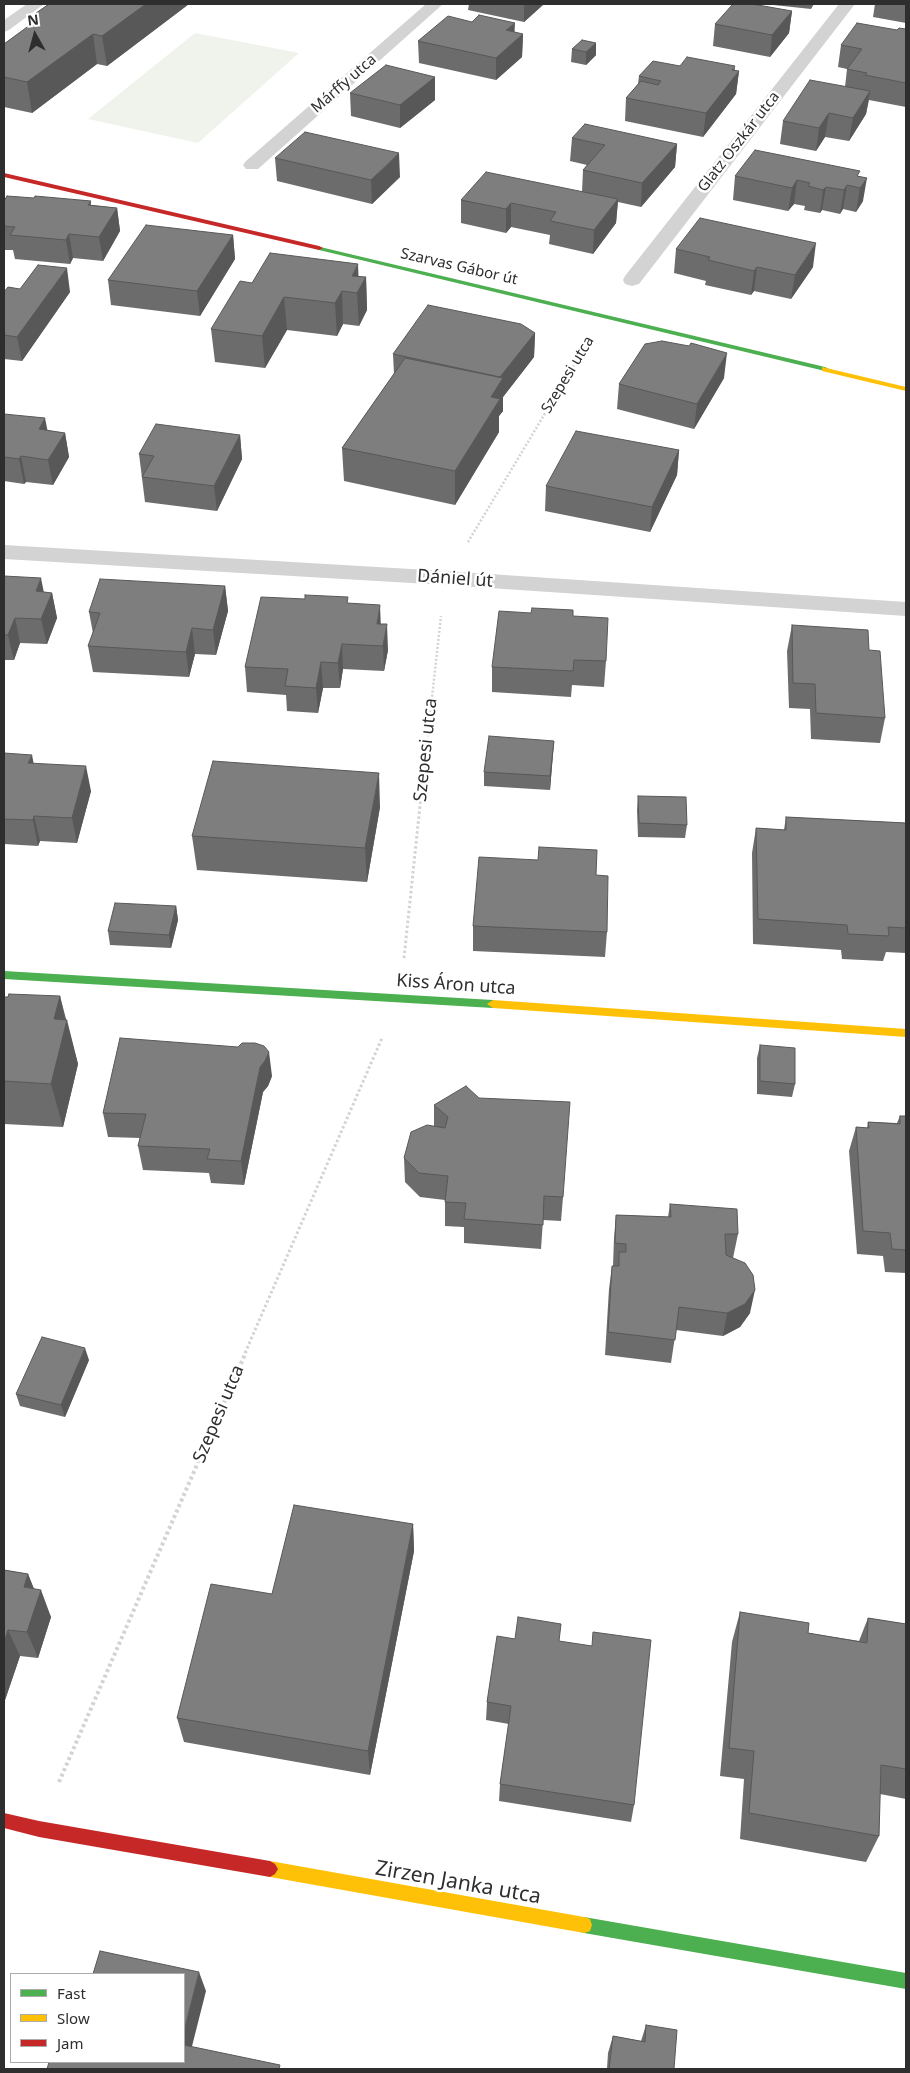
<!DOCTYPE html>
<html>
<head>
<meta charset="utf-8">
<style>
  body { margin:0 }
  #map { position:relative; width:910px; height:2073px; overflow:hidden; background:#fff; font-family:"Noto Sans",sans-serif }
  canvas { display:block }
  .frame { position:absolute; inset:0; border:5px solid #2e2e2e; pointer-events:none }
  .legend { position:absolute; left:10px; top:1973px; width:175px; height:90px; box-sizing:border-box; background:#fff; border:1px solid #ababab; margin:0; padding:6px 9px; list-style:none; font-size:15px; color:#2e2e2e }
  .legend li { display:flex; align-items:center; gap:10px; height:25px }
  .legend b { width:25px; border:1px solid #ababab }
  .north { position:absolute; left:10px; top:10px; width:50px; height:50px; -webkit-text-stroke:4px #fff; paint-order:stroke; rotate:353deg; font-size:14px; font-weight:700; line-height:20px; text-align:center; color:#2e2e2e }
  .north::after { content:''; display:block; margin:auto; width:18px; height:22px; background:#2e2e2e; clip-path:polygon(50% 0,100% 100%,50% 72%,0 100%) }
</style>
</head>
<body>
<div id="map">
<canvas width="910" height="2073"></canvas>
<div class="frame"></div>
<ul class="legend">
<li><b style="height:6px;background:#4caf50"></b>Fast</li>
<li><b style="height:6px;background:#ffc107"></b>Slow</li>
<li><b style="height:6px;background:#c62828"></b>Jam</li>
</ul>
<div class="north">N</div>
</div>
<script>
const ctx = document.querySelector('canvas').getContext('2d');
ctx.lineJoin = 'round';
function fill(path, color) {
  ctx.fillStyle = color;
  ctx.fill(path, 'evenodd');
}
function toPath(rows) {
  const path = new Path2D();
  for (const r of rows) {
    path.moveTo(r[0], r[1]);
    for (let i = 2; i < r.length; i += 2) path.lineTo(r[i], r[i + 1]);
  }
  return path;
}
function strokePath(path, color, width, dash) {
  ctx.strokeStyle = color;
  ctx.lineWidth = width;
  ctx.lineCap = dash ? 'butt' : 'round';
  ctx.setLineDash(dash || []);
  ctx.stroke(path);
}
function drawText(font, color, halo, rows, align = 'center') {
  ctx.font = font + ' "Noto Sans",sans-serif';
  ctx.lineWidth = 5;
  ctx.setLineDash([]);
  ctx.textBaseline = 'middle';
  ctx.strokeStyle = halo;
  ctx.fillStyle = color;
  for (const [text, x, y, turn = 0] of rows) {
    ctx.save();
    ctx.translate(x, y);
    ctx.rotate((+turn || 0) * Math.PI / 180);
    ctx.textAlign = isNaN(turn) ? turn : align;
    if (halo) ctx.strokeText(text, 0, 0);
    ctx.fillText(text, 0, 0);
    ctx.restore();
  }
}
fill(toPath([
  [195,33,299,53,198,143,88,119]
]), '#eff3ec');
strokePath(toPath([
  [468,542,583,350],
  [422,788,441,616]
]), '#d3d3d3', 2.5, [2, 2]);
strokePath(toPath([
  [404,958,422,787],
  [245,1353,382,1038]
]), '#d3d3d3', 3, [2.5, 2.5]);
strokePath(toPath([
  [59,1782,246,1352]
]), '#d3d3d3', 4, [3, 3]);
fill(toPath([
  [27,4,44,4,9,30,4,32,4,20,27,4],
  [426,4,443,4,258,169,246,169,243,165,246,161,426,4],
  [839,4,855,4,639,284,632,286,625,284,623,280,625,276,839,4],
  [4,545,445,571,906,602,906,616,445,585,4,559,4,545]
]), '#d3d3d3');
fill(toPath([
  [316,246,825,367,829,369,825,371,319,250,315,248,316,246],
  [4,971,493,1000,499,1004,493,1008,4,979,4,971],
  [584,1917,906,1973,906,1989,584,1933,578,1931,576,1925,578,1919,584,1917]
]), '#4caf50');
fill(toPath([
  [822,367,906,387,906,391,822,371,822,367],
  [493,1000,906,1029,906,1037,493,1008,487,1004,493,1000],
  [270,1861,584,1917,590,1919,592,1925,590,1931,584,1933,270,1877,265,1874,262,1869,265,1864,270,1861]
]), '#ffc107');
fill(toPath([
  [4,173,319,246,323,248,319,250,4,177,4,173],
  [4,1813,39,1821,270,1861,275,1864,278,1869,275,1874,270,1877,39,1837,4,1828,4,1813]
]), '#c62828');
fill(toPath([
  [49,4,189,4,107,66,97,64,32,113,4,107,4,44,31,25,29,18],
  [469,4,544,4,524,22,468,10],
  [764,4,814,4,811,9],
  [875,4,906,4,906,23,873,17],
  [792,11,789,33,770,57,713,46,715,24],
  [906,29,906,107,869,100,866,114,849,141,825,137,816,151,780,144,783,121,845,87,847,69,838,67,841,45,897,30],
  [523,34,522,57,496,80,419,63,418,41],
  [596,43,596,55,586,65,571,62,572,49],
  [680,66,739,71,736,94,703,137,625,121,626,98,638,84,639,76],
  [435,77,435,100,400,128,351,116,350,93],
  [572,138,677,144,675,167,641,207,618,202,616,223,593,254,549,244,550,235,511,227,506,233,461,223,461,200,582,192,583,170,587,165,570,161],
  [275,158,400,177,372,204,277,181],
  [735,176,859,176,863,201,856,212,843,209,840,214,822,210,820,213,804,210,805,206,794,204,788,211,733,200],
  [34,198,91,201,91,205,117,208,120,231,103,261,73,258,70,264,15,259,13,250,4,250,4,201],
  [233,235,235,259,200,316,111,305,108,280],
  [676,249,813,267,791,299,754,291,751,295,705,285,706,281,674,273],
  [359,277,366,277,367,310,359,326,343,324,337,336,287,330,265,368,215,362,211,329,252,283],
  [20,289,70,292,22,361,4,359,4,292],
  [535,333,534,357,503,397,503,411,499,416,499,432,455,505,344,481,342,448,394,374,393,354],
  [724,378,694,429,617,409,619,384],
  [4,414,48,431,65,433,69,457,53,485,26,482,24,484,4,481],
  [240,435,242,459,217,511,145,502,139,454],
  [679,450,677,475,650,532,545,511,546,486],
  [4,576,44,592,52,593,57,618,47,644,20,643,14,660,4,660],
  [225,586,228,611,216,655,195,654,189,677,93,672,88,646,93,633,89,612],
  [349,603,380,624,388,650,384,671,343,669,340,688,323,688,318,713,287,711,286,695,247,692,245,667],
  [573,616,606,661,604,687,572,685,571,697,492,692,492,667],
  [792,625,869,650,885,718,880,743,811,739,810,709,789,708,787,651],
  [554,741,550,790,484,786,484,772],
  [4,753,34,764,91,791,77,843,40,841,38,846,4,844],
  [638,796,687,825,685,838,638,837,637,810],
  [380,807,367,882,197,870,192,836],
  [786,817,906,823,906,953,886,952,883,961,842,959,841,950,753,944,752,853,756,828,784,830],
  [596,875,607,932,605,957,473,951,473,926],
  [176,906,178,920,171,948,110,945,108,931],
  [60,996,78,1064,63,1127,4,1124,4,997],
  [760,1045,795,1084,792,1097,757,1094,757,1058],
  [272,1076,268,1086,263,1092,244,1185,211,1183,209,1173,143,1170,138,1146,140,1138,108,1137,103,1113],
  [434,1105,563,1197,561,1221,543,1220,541,1249,464,1243,464,1227,445,1226,445,1200,420,1197,405,1182,404,1158,434,1126],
  [900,1116,906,1116,906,1273,885,1272,883,1256,857,1254,849,1151,856,1127,867,1128,868,1122,897,1123],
  [670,1204,738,1234,733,1258,731,1258,750,1313,740,1327,723,1336,676,1330,671,1363,605,1355,609,1289,612,1266,613,1266,614,1238,616,1215,668,1217],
  [89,1360,65,1417,20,1406,16,1394],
  [413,1524,414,1551,370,1775,184,1742,177,1718,272,1594],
  [4,1570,28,1574,34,1589,51,1617,38,1658,20,1656,4,1703],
  [740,1612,808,1633,859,1641,868,1618,906,1624,906,1799,880,1794,879,1836,866,1862,740,1839,744,1779,720,1776,732,1642],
  [515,1639,559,1641,634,1805,631,1822,499,1801,500,1784,509,1724,486,1720,487,1702],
  [646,2025,674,2069,607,2069,608,2053,613,2036,641,2041]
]), '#6c6c6c');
fill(toPath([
  [146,4,189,4,107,66,102,36],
  [524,4,544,4,524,22],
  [792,11,789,33,770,57,772,35],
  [515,23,514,42,523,34,522,57,496,80,496,58,506,30],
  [93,34,97,64,32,113,27,82],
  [596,43,596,55,586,65,586,52],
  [735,66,734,78,739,71,736,94,703,137,706,113],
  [435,77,435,100,400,128,400,105],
  [870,91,866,114,849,141,853,118],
  [829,113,825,137,816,151,819,128],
  [677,144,675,167,641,207,642,183],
  [399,153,400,177,372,204,371,180],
  [867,178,863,201,856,212,860,188],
  [797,180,794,204,788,211,792,188],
  [847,185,843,209,840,214,844,190],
  [826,187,822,210,820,213,823,190],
  [618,199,616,223,593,254,594,230],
  [511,203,511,227,506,233,506,209],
  [117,208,120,231,103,261,99,237],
  [69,234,73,258,70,264,66,240],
  [233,235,235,259,200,316,197,291],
  [816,243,813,267,791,299,795,275],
  [358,264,359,289,366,277,367,310,359,326,357,293,352,276],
  [757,267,754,291,751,295,754,271],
  [67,268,70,292,22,361,17,337],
  [342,291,343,324,337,336,335,303],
  [284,297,287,330,265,368,262,336],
  [535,333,534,357,503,397,503,411,499,416,499,432,455,505,455,471,500,377],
  [727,353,724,378,694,429,697,404],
  [45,418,50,443,39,429],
  [65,433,69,457,53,485,48,460],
  [240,435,242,459,217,511,214,486],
  [679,450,677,475,650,532,652,507],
  [21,456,26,482,24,484,19,459],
  [41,578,46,603,36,591],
  [225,586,228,611,216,655,213,630],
  [52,593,57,618,47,644,41,619],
  [380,605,381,630,377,624],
  [15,618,20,643,14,660,8,635],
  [387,624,388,650,384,671,383,646],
  [192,628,195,654,189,677,186,652],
  [342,644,343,669,340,688,338,663],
  [321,662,323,688,318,713,316,688],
  [554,741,553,754,550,790,550,776],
  [32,755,37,780,28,763],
  [86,766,91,791,77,843,72,818],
  [379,773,380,807,367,882,365,848],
  [34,816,40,841,38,846,33,820],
  [176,906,178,920,171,948,169,935],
  [60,996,66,1023,67,1020,78,1064,63,1127,51,1084,54,1019],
  [269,1052,272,1076,268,1086,263,1092,244,1185,241,1161,260,1067],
  [755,1290,750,1313,740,1327,723,1336,727,1313],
  [85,1348,89,1360,65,1417,61,1405],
  [413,1524,414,1551,370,1775,368,1751],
  [28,1574,38,1599,41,1590,51,1617,38,1658,27,1632,24,1587],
  [8,1630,20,1656,4,1703,4,1643],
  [199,1972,206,1991,188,2062,184,2051,184,2031]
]), '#585858');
const building = toPath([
  [49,4,146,4,102,36,93,34,27,82,4,77,4,44,38,19,29,18,49,4],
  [733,4,752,4,792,11,772,35,715,24,733,4],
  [479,15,515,23,506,30,523,34,496,58,418,41,448,16,472,22,479,15],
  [857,23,897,30,899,28,906,29,906,83,865,75,867,73,847,69,862,49,841,45,857,23],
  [582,40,596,43,586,52,572,49,582,40],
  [687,57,735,66,732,70,739,71,706,113,626,98,641,81,658,85,661,81,639,76,653,61,680,66,687,57],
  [386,65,435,77,400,105,350,93,386,65],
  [810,80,870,91,853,118,829,113,819,128,783,121,810,80],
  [585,124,677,144,642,183,583,170,605,145,572,138,585,124],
  [305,132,399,153,371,180,275,158,305,132],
  [755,150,860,171,857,176,867,178,860,188,847,185,844,190,826,187,823,190,808,186,810,183,797,180,792,188,735,176,755,150],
  [486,172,618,199,594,230,550,221,556,212,511,203,506,209,461,200,486,172],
  [7,196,34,198,35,196,91,201,88,205,117,208,99,237,69,234,66,240,10,235,15,227,4,226,4,201,7,196],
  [700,218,816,243,795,275,757,267,754,271,708,260,710,257,676,249,700,218],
  [146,225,233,235,197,291,108,280,146,225],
  [270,253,358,264,352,276,366,277,357,293,342,291,335,303,284,297,262,336,211,329,240,281,252,283,270,253],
  [38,265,67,268,17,337,4,335,4,292,8,287,20,289,38,265],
  [428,305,521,324,535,333,500,377,393,354,428,305],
  [662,341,689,346,691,343,727,353,697,404,619,384,645,344,662,341],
  [405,358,503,378,491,397,500,399,455,471,342,448,405,358],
  [4,414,45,418,39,429,65,433,48,460,21,456,19,459,4,457,4,414],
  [156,424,240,435,214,486,142,477,154,456,139,454,156,424],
  [576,431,679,450,652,507,546,486,576,431],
  [4,576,41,578,36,591,52,593,41,619,15,618,8,635,4,635,4,576],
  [100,579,225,586,213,630,192,628,186,652,88,646,100,613,89,612,100,579],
  [305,595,348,597,347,603,380,605,377,624,387,624,383,646,342,644,338,663,321,662,316,688,285,686,288,669,245,667,261,597,305,599,305,595],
  [532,608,573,610,573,616,608,618,606,661,574,660,573,671,492,667,499,611,531,613,532,608],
  [792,625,868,630,869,650,880,651,885,718,816,713,815,684,793,683,792,625],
  [489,736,554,741,550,776,484,772,489,736],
  [4,753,32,755,28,763,86,766,72,818,34,816,33,820,4,819,4,753],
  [213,761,379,773,365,848,192,836,213,761],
  [638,796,686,797,687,825,639,823,638,796],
  [786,817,906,823,906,928,888,927,889,936,848,934,847,925,758,919,756,828,786,830,786,817],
  [539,847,597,850,596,875,608,876,607,932,473,926,479,857,538,860,539,847],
  [115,903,176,906,169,935,108,931,115,903],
  [9,994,60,996,54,1019,67,1020,51,1084,4,1081,4,997,8,997,9,994],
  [120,1038,238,1047,242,1043,255,1043,264,1046,269,1052,265,1061,260,1067,241,1161,207,1159,210,1149,138,1146,146,1114,103,1113,120,1038],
  [760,1045,795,1048,795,1084,760,1081,760,1045],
  [466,1086,479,1098,570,1102,563,1197,544,1196,543,1225,464,1219,466,1203,445,1202,448,1176,419,1173,404,1158,411,1132,427,1125,445,1128,448,1117,434,1105,466,1086],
  [900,1116,906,1116,906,1250,892,1249,890,1233,863,1231,856,1127,869,1128,868,1122,900,1124,900,1116],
  [670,1204,737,1209,738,1234,725,1234,726,1255,745,1263,753,1275,755,1290,745,1304,727,1313,679,1307,675,1340,608,1332,612,1266,619,1266,619,1252,626,1252,626,1244,615,1243,616,1215,671,1217,670,1204],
  [42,1337,85,1348,61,1405,16,1394,42,1337],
  [294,1505,413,1524,368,1751,177,1718,211,1584,272,1594,294,1505],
  [4,1570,28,1574,24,1587,41,1590,27,1632,8,1630,4,1643,4,1570],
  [740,1612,809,1623,808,1633,867,1643,868,1618,906,1624,906,1769,881,1765,879,1836,749,1813,754,1751,729,1748,740,1612],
  [518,1617,561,1624,559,1641,592,1646,593,1632,651,1640,634,1805,500,1784,511,1706,487,1702,497,1636,515,1639,518,1617],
  [100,1951,199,1972,184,2031,184,1974,93,1974,100,1951],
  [646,2025,677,2030,674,2069,609,2069,613,2036,645,2042,646,2025],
  [184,2045,280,2065,279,2069,47,2069,49,2062,184,2062,184,2045]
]);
fill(building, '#7e7e7e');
strokePath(building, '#585858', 1);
drawText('15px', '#2e2e2e', '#fff', [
  ["Márffy utca",344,84,-41],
  ["Glatz Oszkár utca",739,142,-52],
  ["Szarvas Gábor út",459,267,13],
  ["Szepesi utca",568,375,-59]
]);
drawText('18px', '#2e2e2e', '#fff', [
  ["Dániel út",455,579,4],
  ["Szepesi utca",426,750,-84],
  ["Kiss Áron utca",456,985,4],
  ["Szepesi utca",219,1414,-67]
]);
drawText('21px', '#2e2e2e', '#fff', [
  ["Zirzen Janka utca",458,1883,10]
]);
</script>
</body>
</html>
